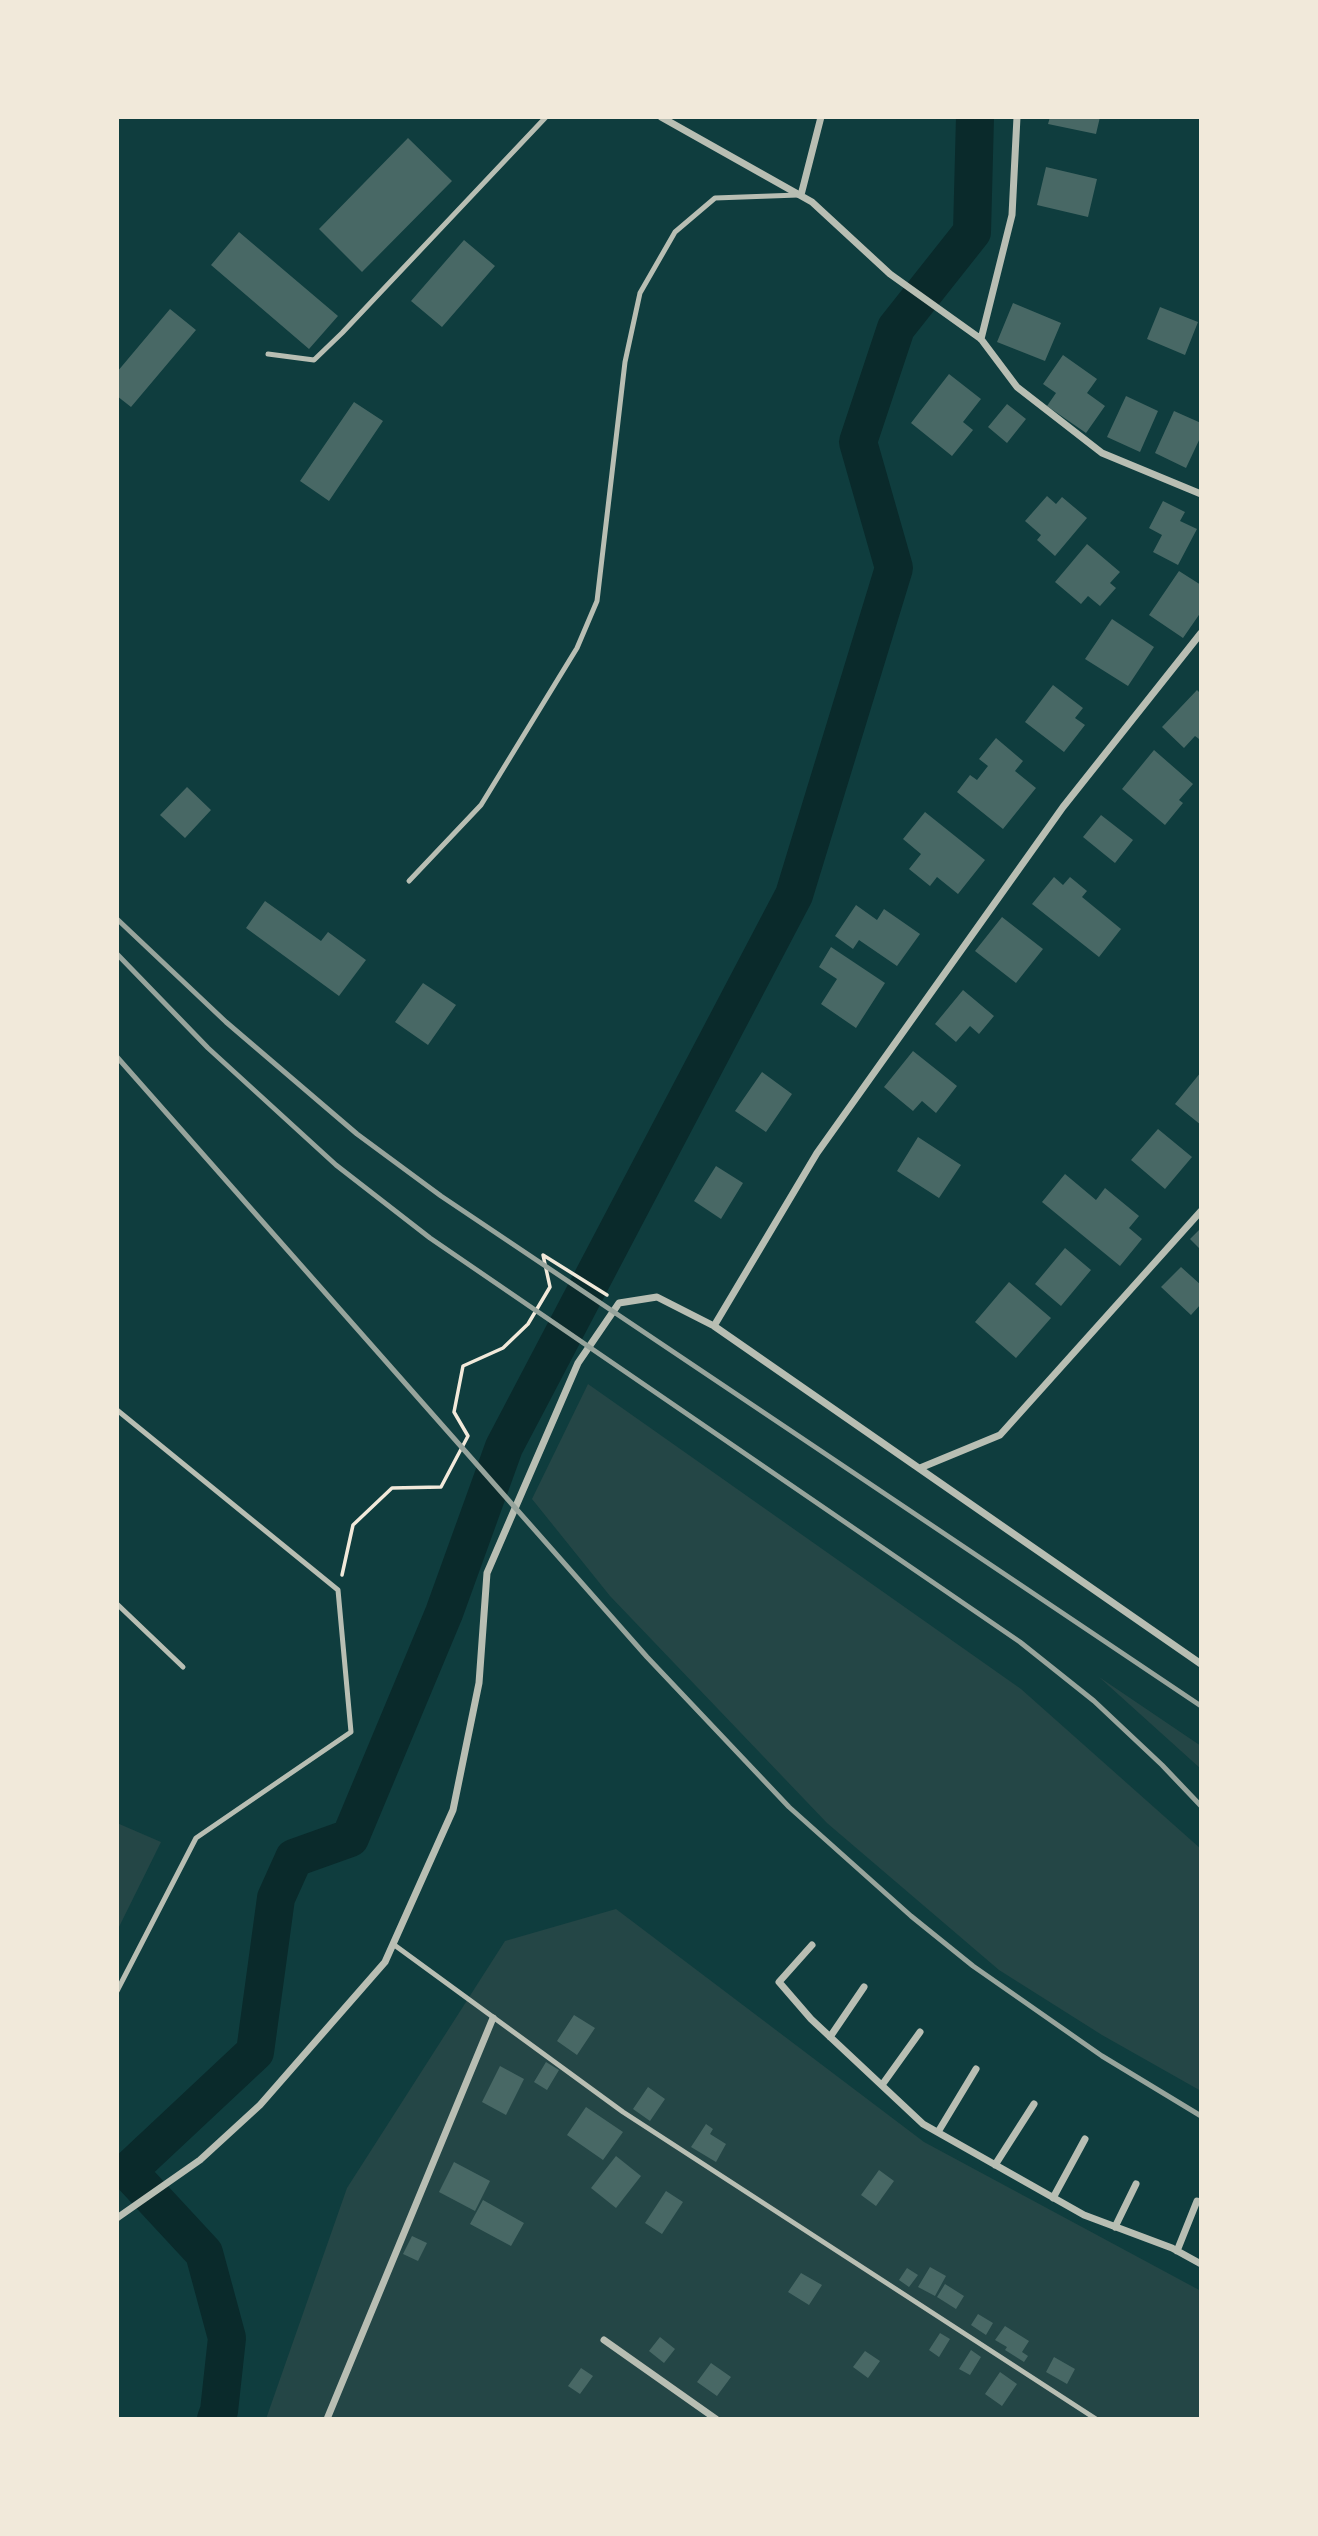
<!DOCTYPE html>
<html>
<head>
<meta charset="utf-8">
<style>
  body { margin:0 }
  #map { position:relative; width:1318px; height:2536px; overflow:hidden; background:#0f3d3e; font-family:"PT Sans Narrow",sans-serif }
  canvas { display:block }
  .frame { position:absolute; inset:0; border:119px solid #f1e9da; pointer-events:none }
</style>
</head>
<body>
<div id="map">
<canvas width="1318" height="2536"></canvas>
<div class="frame"></div>
</div>
<script>
const ctx = document.querySelector('canvas').getContext('2d');
ctx.lineJoin = 'round';
function fill(path, color) {
  ctx.fillStyle = color;
  ctx.fill(path, 'evenodd');
}
function toPath(rows) {
  const path = new Path2D();
  for (const r of rows) {
    path.moveTo(r[0], r[1]);
    for (let i = 2; i < r.length; i += 2) path.lineTo(r[i], r[i + 1]);
  }
  return path;
}
function strokePath(path, color, width, dash) {
  ctx.strokeStyle = color;
  ctx.lineWidth = width;
  ctx.lineCap = dash ? 'butt' : 'round';
  ctx.setLineDash(dash || []);
  ctx.stroke(path);
}
fill(toPath([
  [588,1384,1021,1689,1201,1849,1201,2091,1102,2035,999,1970,827,1823,610,1596,532,1499],
  [1099,1677,1201,1746,1201,1769],
  [117,1823,161,1842,117,1931],
  [616,1909,924,2142,1201,2291,1201,2419,266,2419,347,2188,505,1941]
]), '#244646');
strokePath(toPath([
  [216,2419,219,2411,227,2338,204,2253,128,2171,255,2052,276,1898,294,1858,350,1838,444,1613,504,1447,794,895,894,568,858,442,896,328,972,232,975,117]
]), '#0a2a2b', 38);
fill(toPath([
  [1050,117,1100,117,1096,134,1048,124],
  [408,138,452,181,362,272,319,229],
  [1046,167,1097,179,1088,217,1037,205],
  [239,232,338,316,309,349,211,265],
  [464,240,495,266,442,327,411,301],
  [1013,303,1061,323,1045,361,997,342],
  [1160,307,1198,322,1185,355,1147,339],
  [170,309,196,330,131,407,117,396,117,372],
  [1063,355,1097,379,1087,393,1105,406,1086,433,1047,406,1056,393,1043,384],
  [949,374,981,399,963,422,973,430,952,456,911,423],
  [1126,396,1158,411,1140,452,1107,437],
  [354,402,383,421,329,501,300,481],
  [1007,404,1026,419,1007,443,988,427],
  [1174,411,1201,423,1201,436,1186,468,1155,453],
  [1047,496,1056,504,1062,497,1087,518,1055,556,1037,540,1041,535,1025,521],
  [1163,501,1185,512,1180,521,1197,529,1178,565,1153,552,1162,535,1149,528],
  [1087,544,1120,572,1110,583,1116,588,1100,606,1088,596,1081,604,1055,582],
  [1179,571,1201,585,1201,612,1183,638,1149,615],
  [1112,619,1154,647,1128,686,1085,659],
  [1053,685,1083,708,1075,718,1085,725,1064,752,1025,722],
  [1197,690,1201,694,1201,738,1199,739,1195,736,1184,748,1162,727],
  [996,738,1023,761,1015,771,1036,788,1003,829,957,792,970,775,977,780,988,766,979,759],
  [1154,750,1193,784,1179,800,1183,803,1165,825,1122,789],
  [187,787,211,810,185,838,160,815],
  [925,812,985,860,958,894,937,877,930,886,909,869,921,854,903,839],
  [1101,815,1133,840,1115,863,1083,837],
  [1054,877,1063,885,1070,877,1087,891,1082,897,1121,929,1099,957,1032,904],
  [265,901,321,941,328,932,366,960,339,996,246,928],
  [856,905,877,920,884,909,920,934,897,966,859,940,853,949,835,936],
  [1002,917,1043,949,1016,983,975,951],
  [831,947,885,983,856,1028,821,1004,837,979,819,967],
  [423,983,456,1005,428,1045,395,1022],
  [963,990,994,1016,979,1034,970,1026,956,1042,935,1024],
  [913,1051,957,1086,936,1113,922,1101,913,1111,884,1087],
  [762,1072,792,1094,766,1132,735,1111],
  [1201,1072,1201,1125,1175,1104],
  [1158,1129,1192,1157,1165,1189,1131,1160],
  [918,1137,961,1165,939,1198,897,1171],
  [716,1166,743,1183,721,1219,694,1201],
  [1065,1174,1096,1200,1105,1188,1139,1216,1129,1228,1142,1239,1120,1266,1042,1202],
  [1201,1228,1201,1250,1190,1239],
  [1065,1248,1091,1270,1061,1306,1035,1284],
  [1181,1267,1201,1285,1201,1304,1191,1315,1161,1287],
  [1009,1282,1051,1318,1016,1358,975,1322],
  [574,2015,595,2028,577,2055,557,2041],
  [546,2062,559,2070,547,2090,534,2082],
  [500,2066,524,2079,506,2115,482,2102],
  [648,2087,665,2099,650,2121,633,2109],
  [586,2107,623,2132,603,2160,567,2135],
  [706,2124,713,2129,710,2134,726,2144,716,2162,691,2147],
  [616,2156,641,2176,616,2208,591,2188],
  [454,2162,490,2181,475,2211,439,2192],
  [879,2170,894,2181,876,2206,861,2195],
  [666,2191,683,2202,662,2234,645,2223],
  [483,2200,524,2223,511,2246,470,2224],
  [412,2236,427,2243,418,2261,403,2254],
  [930,2267,946,2276,935,2296,918,2287],
  [907,2268,918,2275,909,2287,899,2280],
  [801,2273,822,2285,809,2305,788,2292],
  [945,2284,964,2296,956,2309,937,2297],
  [978,2314,993,2323,986,2335,971,2325],
  [1005,2326,1029,2341,1022,2352,1028,2356,1024,2362,1005,2350,1007,2347,995,2340],
  [940,2333,950,2339,939,2357,929,2350],
  [660,2337,675,2349,664,2363,649,2351],
  [971,2350,981,2357,970,2375,959,2369],
  [865,2351,880,2361,868,2378,853,2367],
  [1054,2357,1075,2369,1067,2384,1046,2372],
  [711,2363,731,2377,717,2396,697,2382],
  [581,2368,593,2376,580,2394,568,2386],
  [1000,2372,1017,2384,1002,2406,985,2394]
]), '#486865');
strokePath(toPath([
  [342,1575,353,1525,392,1488,441,1487,468,1436,454,1412,463,1366,503,1348,528,1324,550,1287,543,1255,607,1295]
]), '#f1e9da', 3.5);
strokePath(toPath([
  [268,354,314,360,342,333,546,117],
  [409,881,481,805,577,648,597,601,625,362,640,293,675,232,715,198,798,195],
  [117,1410,338,1590,351,1732,196,1838,117,1991],
  [117,1604,183,1667],
  [393,1944,623,2112,1096,2419]
]), '#b8beb3', 5);
strokePath(toPath([
  [661,117,812,202,890,274,981,339,1017,387,1102,453,1201,494],
  [801,195,821,117],
  [981,339,1012,215,1017,117],
  [714,1326,817,1153,1063,807,1201,633],
  [920,1468,1000,1435,1201,1211],
  [812,1945,779,1982,811,2019,923,2124,1084,2215,1172,2248,1201,2264],
  [830,2037,864,1987],
  [882,2085,920,2032],
  [938,2132,976,2069],
  [995,2165,1034,2104],
  [1053,2198,1085,2139],
  [117,2218,200,2160,260,2105,385,1962,453,1810,479,1683,487,1573,578,1363,619,1303,657,1297,714,1326,1201,1664],
  [1115,2227,1136,2184],
  [1177,2251,1197,2201],
  [604,2340,716,2419],
  [327,2419,493,2018]
]), '#b8beb3', 7);
strokePath(toPath([
  [117,919,226,1022,357,1134,441,1196,1201,1706],
  [117,954,208,1048,336,1165,430,1238,1020,1642,1094,1701,1162,1765,1201,1806],
  [117,1057,647,1657,789,1807,911,1916,973,1966,1102,2056,1201,2116]
]), '#97a49c', 5);
</script>
</body>
</html>
